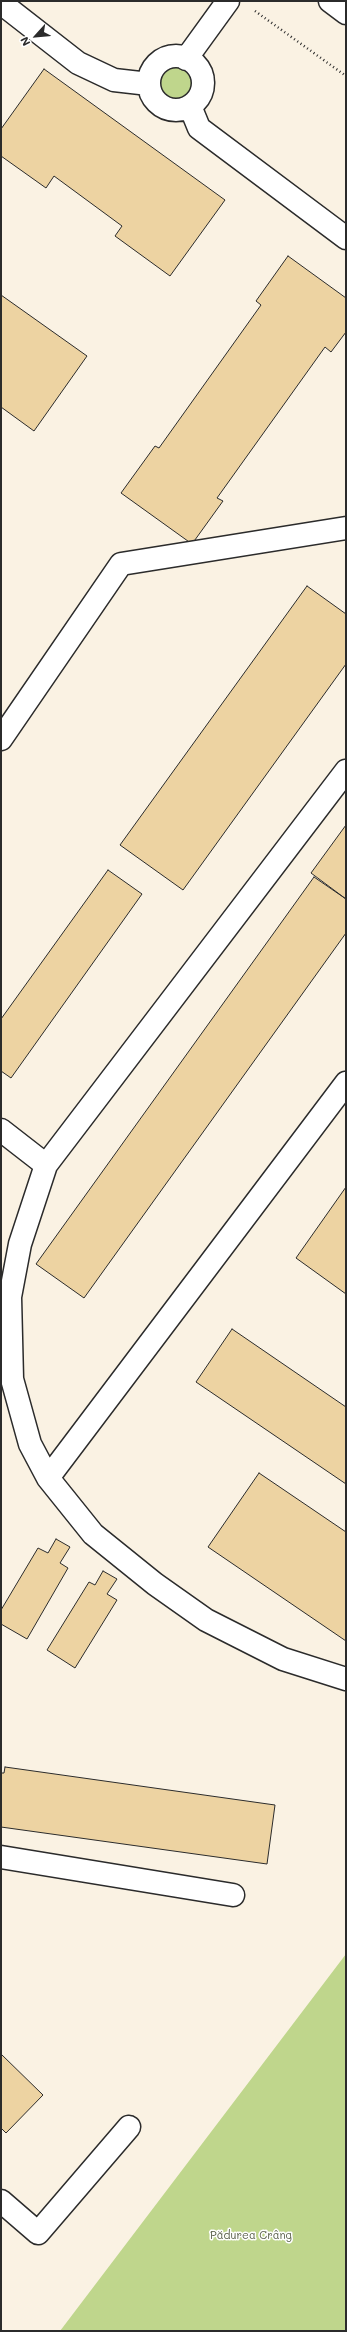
<!DOCTYPE html>
<html>
<head>
<meta charset="utf-8">
<style>
  body { margin:0 }
  #map { position:relative; width:347px; height:2332px; overflow:hidden; background:#faf2e3; font-family:Mali,sans-serif }
  canvas { display:block }
  .frame { position:absolute; inset:0; border:2px solid #2b2b2b; pointer-events:none }
  .north { position:absolute; left:16px; top:16px; width:40px; height:40px; -webkit-text-stroke:3px #fff; paint-order:stroke; rotate:243deg; font-size:11px; font-weight:700; line-height:16px; text-align:center; color:#2b2b2b }
  .north::after { content:''; display:block; margin:auto; width:14px; height:18px; background:#2b2b2b; clip-path:polygon(50% 0,100% 100%,50% 72%,0 100%) }
</style>
</head>
<body>
<div id="map">
<canvas width="347" height="2332"></canvas>
<div class="frame"></div>
<div class="north">N</div>
</div>
<script>
const ctx = document.querySelector('canvas').getContext('2d');
ctx.lineJoin = 'round';
function fill(path, color) {
  ctx.fillStyle = color;
  ctx.fill(path, 'evenodd');
}
function toPath(rows) {
  const path = new Path2D();
  for (const r of rows) {
    if (r.length === 3) {
      path.moveTo(r[0] + r[2], r[1]);
      path.arc(r[0], r[1], r[2], 0, 2 * Math.PI);
      continue;
    }
    path.moveTo(r[0], r[1]);
    for (let i = 2; i < r.length; i += 2) path.lineTo(r[i], r[i + 1]);
  }
  return path;
}
function strokePath(path, color, width, dash) {
  ctx.strokeStyle = color;
  ctx.lineWidth = width;
  ctx.lineCap = dash ? 'butt' : 'round';
  ctx.setLineDash(dash || []);
  ctx.stroke(path);
}
function drawText(font, color, halo, rows, align = 'center') {
  ctx.font = font + ' Mali,sans-serif';
  ctx.lineWidth = 3;
  ctx.setLineDash([]);
  ctx.textBaseline = 'middle';
  ctx.strokeStyle = halo;
  ctx.fillStyle = color;
  for (const [text, x, y, turn = 0] of rows) {
    ctx.save();
    ctx.translate(x, y);
    ctx.rotate((+turn || 0) * Math.PI / 180);
    ctx.textAlign = isNaN(turn) ? turn : align;
    if (halo) ctx.strokeText(text, 0, 0);
    ctx.fillText(text, 0, 0);
    ctx.restore();
  }
}
fill(toPath([
  [176,83,19],
  [346,1954,346,2331,60,2331]
]), '#bfd68c');
const building = toPath([
  [44,69,225,200,170,276,115,236,122,226,54,176,46,188,1,156,1,129,44,69],
  [288,256,346,298,346,332,331,352,325,347,217,498,223,501,192,544,121,493,155,446,159,448,261,305,256,301,288,256],
  [1,295,87,356,34,431,1,407,1,295],
  [307,586,346,614,346,664,183,890,120,845,307,586],
  [346,825,346,899,311,873,346,825],
  [108,870,142,894,11,1078,1,1071,1,1019,108,870],
  [314,877,346,899,346,933,84,1298,36,1264,314,877],
  [346,1187,346,1294,296,1258,346,1187],
  [232,1329,346,1407,346,1484,196,1382,232,1329],
  [259,1473,346,1532,346,1641,208,1547,259,1473],
  [56,1539,70,1547,60,1563,68,1568,27,1639,1,1624,1,1610,38,1548,48,1553,56,1539],
  [103,1571,117,1579,107,1594,117,1600,75,1668,47,1650,89,1582,95,1585,103,1571],
  [5,1767,275,1805,267,1864,1,1827,1,1773,4,1773,5,1767],
  [1,2054,43,2095,6,2133,1,2128,1,2054]
]);
fill(building, '#edd3a2');
strokePath(building, '#2b2b2b', 1);
const minor = toPath([
  [1,3,78,63,114,80,149,84],
  [176,83,27],
  [186,59,228,1],
  [190,106,199,128,346,238],
  [1,739,121,564,346,528],
  [346,771,46,1165,20,1244,10,1297,12,1379,30,1444,48,1478,93,1534,155,1584,206,1620,283,1659,346,1679],
  [1,1130,46,1165],
  [48,1478,346,1083],
  [1,1857,233,1895],
  [1,2201,38,2233,129,2127]
]);
const major = toPath([
  [330,1,346,13]
]);
strokePath(minor, '#2b2b2b', 25);
strokePath(major, '#2b2b2b', 25);
strokePath(toPath([
  [255,11,346,76]
]), '#2b2b2b', 2.5, [1, 3]);
strokePath(minor, '#fff', 22);
strokePath(major, '#fff', 22);
drawText('11px', '#575e48', '#fff', [
  ["Pădurea Crâng",251,2236]
]);
</script>
</body>
</html>
